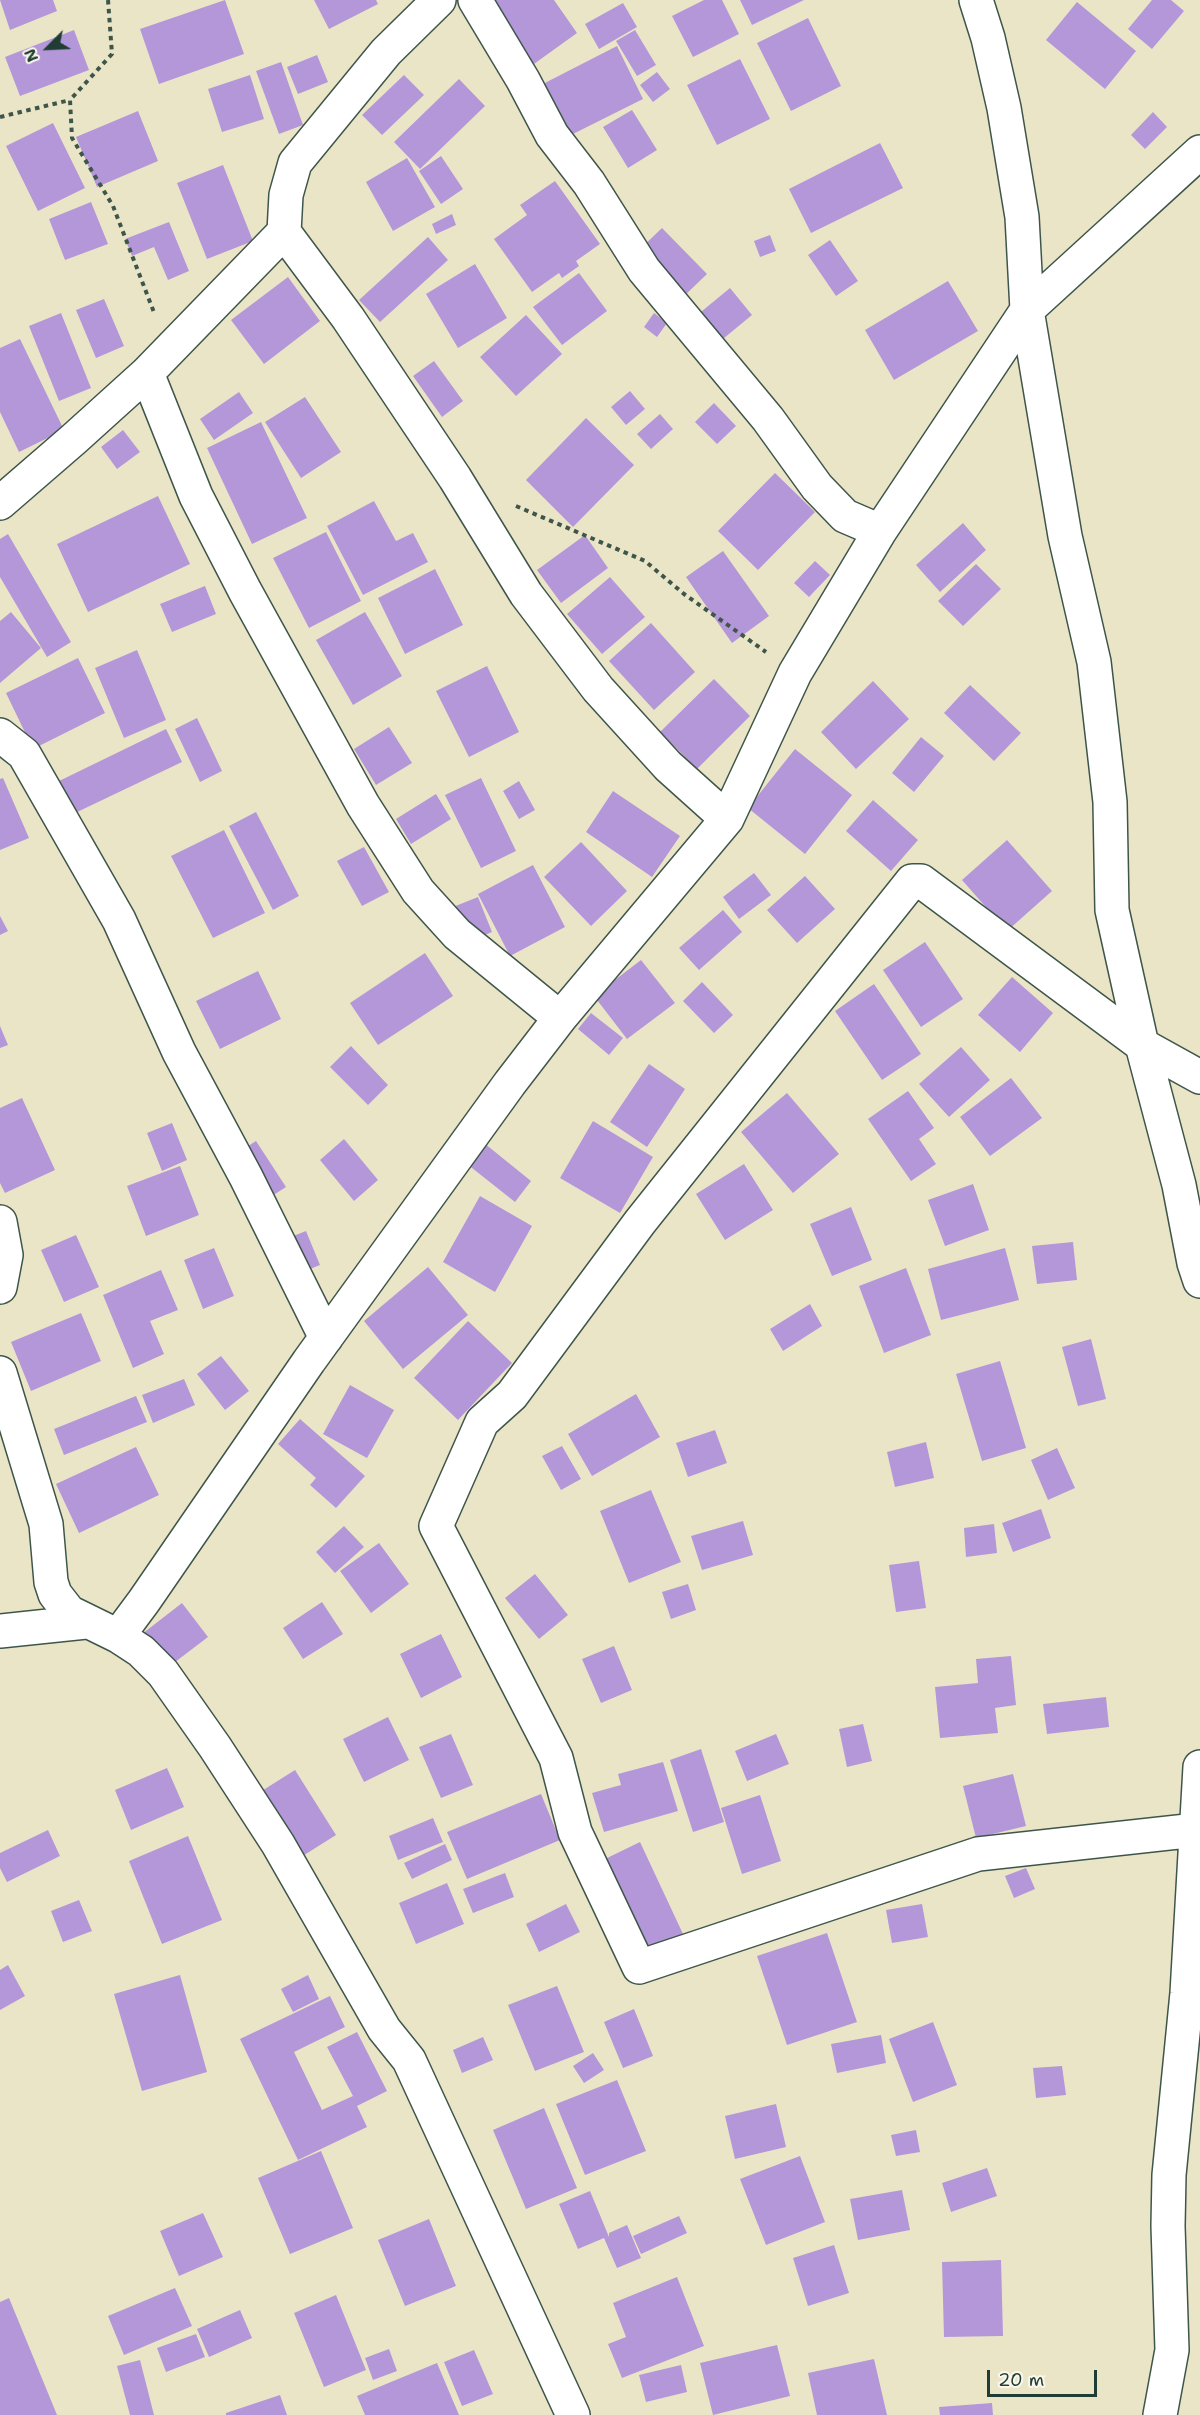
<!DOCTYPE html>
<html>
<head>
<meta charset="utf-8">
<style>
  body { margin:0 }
  #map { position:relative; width:1200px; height:2415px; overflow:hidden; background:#ebe5c7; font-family:"Shantell Sans",sans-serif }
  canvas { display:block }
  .north { position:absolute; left:18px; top:18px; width:60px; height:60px; -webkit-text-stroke:4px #fbf7ec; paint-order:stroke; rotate:246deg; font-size:16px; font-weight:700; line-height:24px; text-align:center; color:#1f3d34 }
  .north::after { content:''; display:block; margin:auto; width:21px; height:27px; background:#1f3d34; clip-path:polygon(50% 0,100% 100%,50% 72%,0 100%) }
  .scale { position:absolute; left:987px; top:2370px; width:110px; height:27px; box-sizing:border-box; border:3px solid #1f3d34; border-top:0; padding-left:8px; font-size:18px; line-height:21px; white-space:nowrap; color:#1f3d34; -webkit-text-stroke:4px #fbf7ec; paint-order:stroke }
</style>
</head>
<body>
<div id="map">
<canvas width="1200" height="2415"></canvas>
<div class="north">N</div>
<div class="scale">20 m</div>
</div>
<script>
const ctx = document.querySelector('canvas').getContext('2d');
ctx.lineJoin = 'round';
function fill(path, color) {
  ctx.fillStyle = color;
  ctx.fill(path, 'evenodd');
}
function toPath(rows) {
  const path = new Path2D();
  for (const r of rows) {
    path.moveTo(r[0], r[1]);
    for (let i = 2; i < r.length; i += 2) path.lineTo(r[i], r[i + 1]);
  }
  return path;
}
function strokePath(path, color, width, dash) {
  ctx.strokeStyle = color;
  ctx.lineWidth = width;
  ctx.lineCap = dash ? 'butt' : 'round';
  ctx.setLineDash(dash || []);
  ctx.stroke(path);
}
fill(toPath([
  [0,0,53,0,57,11,10,30],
  [225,0,244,54,159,84,140,29],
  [314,0,376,0,378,4,329,29],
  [478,0,554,0,577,33,527,69],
  [704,0,722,0,739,34,693,57,672,16],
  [740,0,804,0,752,25],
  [1152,0,1171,0,1184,11,1152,49,1128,29],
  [1077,2,1136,51,1105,89,1046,40],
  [623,3,637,27,599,49,585,24],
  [808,18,841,86,791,111,757,43],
  [74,30,89,70,20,96,5,57],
  [635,30,656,65,637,76,616,41],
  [617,46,643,99,563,139,537,87],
  [317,55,328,82,298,94,287,67],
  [740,59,770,119,717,145,687,85],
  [281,62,303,125,279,134,256,71],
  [657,72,670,89,653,102,640,85],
  [250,75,264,119,222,132,208,89],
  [404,75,424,95,382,135,362,115],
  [459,79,485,106,420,169,394,142],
  [632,110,657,150,628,168,603,127],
  [138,111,158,161,97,187,76,137],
  [1153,112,1167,127,1145,149,1131,135],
  [53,123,85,188,38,211,6,146],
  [880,143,903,188,811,233,789,189],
  [441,156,463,189,441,204,419,171],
  [407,158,435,207,393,231,366,182],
  [223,165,253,241,207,259,177,183],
  [555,181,600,244,576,261,579,266,562,278,559,273,532,292,494,239,527,215,520,205],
  [91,202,108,244,65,260,49,219],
  [452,214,456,225,436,234,432,224],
  [169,222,189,271,168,280,154,247,132,256,125,239],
  [662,228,707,274,681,299,636,253],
  [770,235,776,251,760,257,754,241],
  [428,237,448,260,380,322,359,300],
  [830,240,858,281,836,296,808,255],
  [475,264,507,318,458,348,426,294],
  [579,273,607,311,562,345,533,307],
  [288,277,320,321,264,364,231,320],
  [948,281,978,331,894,380,865,330],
  [730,288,752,315,718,343,696,316],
  [104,299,124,346,96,358,76,310],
  [61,313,91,388,59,401,29,326],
  [654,313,667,323,657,337,644,327],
  [526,315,562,354,516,396,480,357],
  [20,339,64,430,19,452,0,412,0,348],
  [434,361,463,401,442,417,413,376],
  [630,391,645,409,626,425,611,407],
  [239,392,253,413,214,440,200,419],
  [305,397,341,452,301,478,265,422],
  [714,403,736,426,717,444,695,422],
  [660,414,673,429,651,449,637,434],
  [586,418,634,465,573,527,526,480],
  [261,422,307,518,252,544,207,448],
  [123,430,140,452,117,469,101,447],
  [775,473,815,512,758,570,718,531],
  [158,496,190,564,88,612,57,544],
  [374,501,396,541,413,533,428,562,363,595,327,526],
  [963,523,986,550,940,592,916,565],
  [326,532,361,601,309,628,273,558],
  [8,534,71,642,47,657,0,577,0,539],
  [585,535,608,568,561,603,537,570],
  [723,551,769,616,732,643,686,577],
  [815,561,830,575,809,597,794,583],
  [976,564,1001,589,963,626,938,601],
  [435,569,463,625,405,654,378,598],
  [610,577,645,617,602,654,567,614],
  [205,586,216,614,172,632,160,604],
  [11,612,41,648,0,683,0,621],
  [365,612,402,676,353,705,316,640],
  [651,623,695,672,654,710,609,661],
  [137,650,166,720,124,738,95,668],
  [78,658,105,713,33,749,6,693],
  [487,666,519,732,469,757,436,691],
  [714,679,750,716,697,769,660,732],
  [873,681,909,719,856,769,821,732],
  [970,685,1021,733,994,761,944,713],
  [197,718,222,771,200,782,175,729],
  [389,727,412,763,376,785,354,749],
  [166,729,182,762,73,814,57,782],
  [921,737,944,756,914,792,892,773],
  [795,749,852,795,805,854,748,808],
  [3,778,29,838,0,850,0,779],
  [481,778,516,851,481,868,445,795],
  [519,781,535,810,519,819,503,791],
  [613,791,680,836,652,877,586,832],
  [436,794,451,819,411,844,396,819],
  [873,800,918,840,891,871,846,831],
  [256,812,299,896,273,910,229,826],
  [224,830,265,913,213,938,171,856],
  [1007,840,1052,891,1007,931,962,880],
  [581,842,627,891,591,926,544,877],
  [364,847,389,892,362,906,337,861],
  [533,865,565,927,510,956,478,894],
  [754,873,771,895,739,919,723,897],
  [805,876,835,909,797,943,767,910],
  [478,897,492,932,468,942,453,907],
  [723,910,742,932,699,970,679,948],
  [0,916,8,931,0,935],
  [925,942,963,999,921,1027,883,970],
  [425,953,453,996,378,1045,350,1003],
  [641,960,675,1003,627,1039,594,996],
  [258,971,281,1019,220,1049,196,1001],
  [1012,977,1053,1013,1020,1052,978,1015],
  [702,982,733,1015,714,1033,683,1001],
  [874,984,921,1054,882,1080,835,1011],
  [591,1013,623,1038,609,1055,578,1029],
  [0,1026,8,1045,0,1048],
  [351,1046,388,1085,368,1105,330,1067],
  [961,1047,990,1080,949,1117,919,1084],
  [649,1064,685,1089,647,1147,610,1122],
  [1011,1078,1042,1118,990,1156,960,1117],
  [908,1091,934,1128,919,1139,936,1164,911,1181,868,1119],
  [787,1093,839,1154,793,1193,741,1132],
  [22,1098,55,1170,5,1193,0,1183,0,1108],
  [593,1121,653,1157,620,1213,560,1178],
  [172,1123,187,1160,162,1171,147,1133],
  [344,1139,378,1180,354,1201,320,1160],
  [256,1141,286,1187,264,1201,234,1155],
  [484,1143,531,1181,515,1202,467,1164],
  [744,1164,773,1210,725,1240,696,1194],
  [180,1166,199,1215,146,1236,127,1186],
  [973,1184,989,1230,945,1246,928,1200],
  [480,1196,532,1226,495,1292,443,1262],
  [851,1207,872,1260,832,1276,810,1224],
  [306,1231,320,1265,292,1276,278,1242],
  [76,1235,99,1287,64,1302,41,1250],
  [1073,1242,1077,1280,1037,1284,1032,1246],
  [214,1248,234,1296,203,1309,184,1260],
  [1005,1248,1019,1300,941,1320,928,1269],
  [428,1267,468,1315,403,1369,364,1321],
  [906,1268,931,1335,884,1353,859,1286],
  [161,1270,178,1310,150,1321,164,1354,133,1368,103,1295],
  [810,1304,822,1326,783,1351,770,1329],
  [81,1313,101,1361,31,1391,11,1342],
  [468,1321,512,1363,458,1420,414,1378],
  [1091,1339,1106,1399,1078,1406,1062,1347],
  [221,1356,249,1391,225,1410,197,1374],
  [1000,1361,1026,1448,982,1461,956,1374],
  [184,1379,195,1405,153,1423,142,1395],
  [350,1385,394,1410,367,1458,323,1434],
  [636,1394,660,1437,592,1476,568,1434],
  [136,1396,147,1422,64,1455,54,1429],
  [300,1419,365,1476,336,1508,310,1485,316,1478,278,1444],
  [715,1430,727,1463,688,1477,676,1443],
  [926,1442,934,1478,895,1487,887,1452],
  [562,1446,581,1479,561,1490,542,1456],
  [136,1447,159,1495,79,1533,56,1484],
  [1057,1448,1075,1488,1048,1500,1031,1460],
  [651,1490,681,1562,629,1583,600,1511],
  [1041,1509,1051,1538,1013,1552,1002,1523],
  [743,1521,753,1555,702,1570,691,1536],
  [994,1524,997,1553,966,1557,964,1528],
  [344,1526,364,1547,335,1573,316,1552],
  [379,1543,409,1584,371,1613,340,1571],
  [919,1561,926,1608,896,1612,889,1565],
  [535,1574,568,1615,539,1639,505,1598],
  [688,1584,696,1610,671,1619,662,1592],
  [322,1602,343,1634,303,1659,283,1628],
  [182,1603,208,1637,158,1675,133,1641],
  [441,1634,462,1677,421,1698,400,1654],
  [614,1646,632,1690,601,1703,582,1659],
  [1011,1656,1016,1705,995,1708,998,1733,940,1738,935,1687,978,1683,976,1659],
  [1106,1697,1109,1727,1047,1734,1043,1704],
  [388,1717,409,1760,364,1782,343,1739],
  [863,1724,872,1761,847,1767,839,1729],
  [451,1734,473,1785,441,1798,419,1747],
  [776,1734,789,1764,747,1781,735,1751],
  [701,1749,724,1822,693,1832,670,1760],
  [663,1762,678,1811,604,1832,592,1793,621,1785,618,1774],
  [167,1768,184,1807,131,1830,115,1790],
  [295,1770,336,1835,290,1864,249,1799],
  [1013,1774,1026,1826,976,1838,963,1786],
  [541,1794,560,1840,467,1879,447,1832],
  [760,1795,781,1861,742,1874,721,1808],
  [433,1818,443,1842,398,1860,389,1836],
  [48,1830,60,1856,7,1882,0,1868,0,1853],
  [188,1836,222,1920,162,1944,129,1861],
  [640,1842,683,1934,648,1950,605,1859],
  [445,1844,452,1860,412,1879,404,1863],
  [1026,1868,1035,1889,1014,1898,1005,1876],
  [505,1873,514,1897,473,1913,463,1889],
  [447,1883,464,1924,416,1944,399,1903],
  [79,1900,92,1931,63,1942,51,1911],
  [566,1904,580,1932,539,1952,526,1924],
  [922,1904,928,1937,892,1943,886,1910],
  [827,1933,857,2022,787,2045,757,1956],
  [8,1965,25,1996,0,2010,0,1970],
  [180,1975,207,2072,142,2091,114,1994],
  [308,1975,319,1999,293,2012,281,1989],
  [557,1986,584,2052,535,2071,508,2005],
  [330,1996,345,2027,294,2052,322,2110,353,2096,327,2047,357,2032,387,2091,357,2106,367,2127,298,2160,240,2039],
  [634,2009,653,2056,623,2068,604,2022],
  [933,2022,957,2085,913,2102,889,2039],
  [881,2035,886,2063,837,2073,831,2044],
  [483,2037,493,2060,462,2073,453,2050],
  [593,2053,604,2070,584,2083,573,2066],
  [1062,2066,1066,2095,1036,2098,1033,2068],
  [617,2080,646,2151,585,2175,556,2104],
  [776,2104,786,2147,735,2159,725,2116],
  [544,2108,577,2188,526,2209,493,2130],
  [916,2130,920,2152,896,2156,891,2135],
  [321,2151,353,2228,290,2254,258,2178],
  [800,2156,825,2222,766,2245,740,2179],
  [987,2168,997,2196,951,2212,942,2183],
  [902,2190,910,2230,858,2240,850,2199],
  [590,2191,609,2237,609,2233,627,2225,641,2258,617,2268,604,2238,578,2249,559,2204],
  [203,2213,223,2257,179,2276,160,2231],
  [679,2216,687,2233,641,2254,633,2236],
  [429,2219,456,2286,405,2306,378,2240],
  [834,2245,849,2293,808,2306,793,2258],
  [1001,2260,1003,2336,944,2337,942,2262],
  [677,2277,704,2346,622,2378,608,2344,626,2337,613,2303],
  [175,2288,192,2326,124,2355,108,2316],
  [336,2295,366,2370,324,2387,294,2313],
  [9,2298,57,2415,0,2415,0,2302],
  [240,2310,252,2338,209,2357,197,2329],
  [196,2334,205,2357,166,2372,157,2348],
  [777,2345,790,2396,713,2415,700,2363],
  [389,2349,397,2371,373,2380,365,2358],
  [474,2350,493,2394,462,2406,444,2362],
  [874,2359,887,2415,817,2415,808,2373],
  [140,2360,154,2415,130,2415,117,2366],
  [437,2363,459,2415,365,2415,357,2396],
  [681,2365,687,2392,646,2402,639,2375],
  [280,2395,287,2415,226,2415,226,2413],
  [992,2403,993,2415,940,2415,939,2407]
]), '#b497d9');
const minor = toPath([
  [475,0,523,80,552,135,589,183,644,270,768,419,817,487,845,516,880,531],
  [976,0,988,38,1004,108,1022,217,1027,310,1065,536,1094,662,1110,802,1112,910,1142,1045,1179,1185,1194,1263,1200,1281],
  [284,232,348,318,455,478,526,594,598,689,668,766,727,819],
  [147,373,196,496,245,591,363,805,418,891,457,934,560,1018],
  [0,503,74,439,147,373,284,232,286,195,295,163,386,52,439,0],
  [0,735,24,754,119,920,179,1052,246,1177,326,1338],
  [0,1222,6,1255,0,1287],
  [0,1373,46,1524,51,1582,55,1594,69,1612,118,1636,144,1601,309,1361,510,1083,560,1018,727,819,795,673,880,531,1027,310,1200,152],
  [0,1631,86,1622],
  [118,1636,141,1651,163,1673,215,1747,278,1844,384,2029,409,2060,573,2415],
  [1196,1830,978,1854,639,1967,575,1832,556,1758,436,1526,482,1422,512,1395,640,1222,912,881,921,881,1142,1045,1200,1077],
  [1160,2415,1172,2350,1168,2226,1169,2175,1187,1993,1200,1767]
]);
strokePath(minor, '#3e564a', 36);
strokePath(toPath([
  [108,0,112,54,70,100,72,138,113,206,155,315],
  [0,117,70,100],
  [516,506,645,561,684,594,766,652]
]), '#3e564a', 4, [4.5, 4.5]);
strokePath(minor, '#fff', 33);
</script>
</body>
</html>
